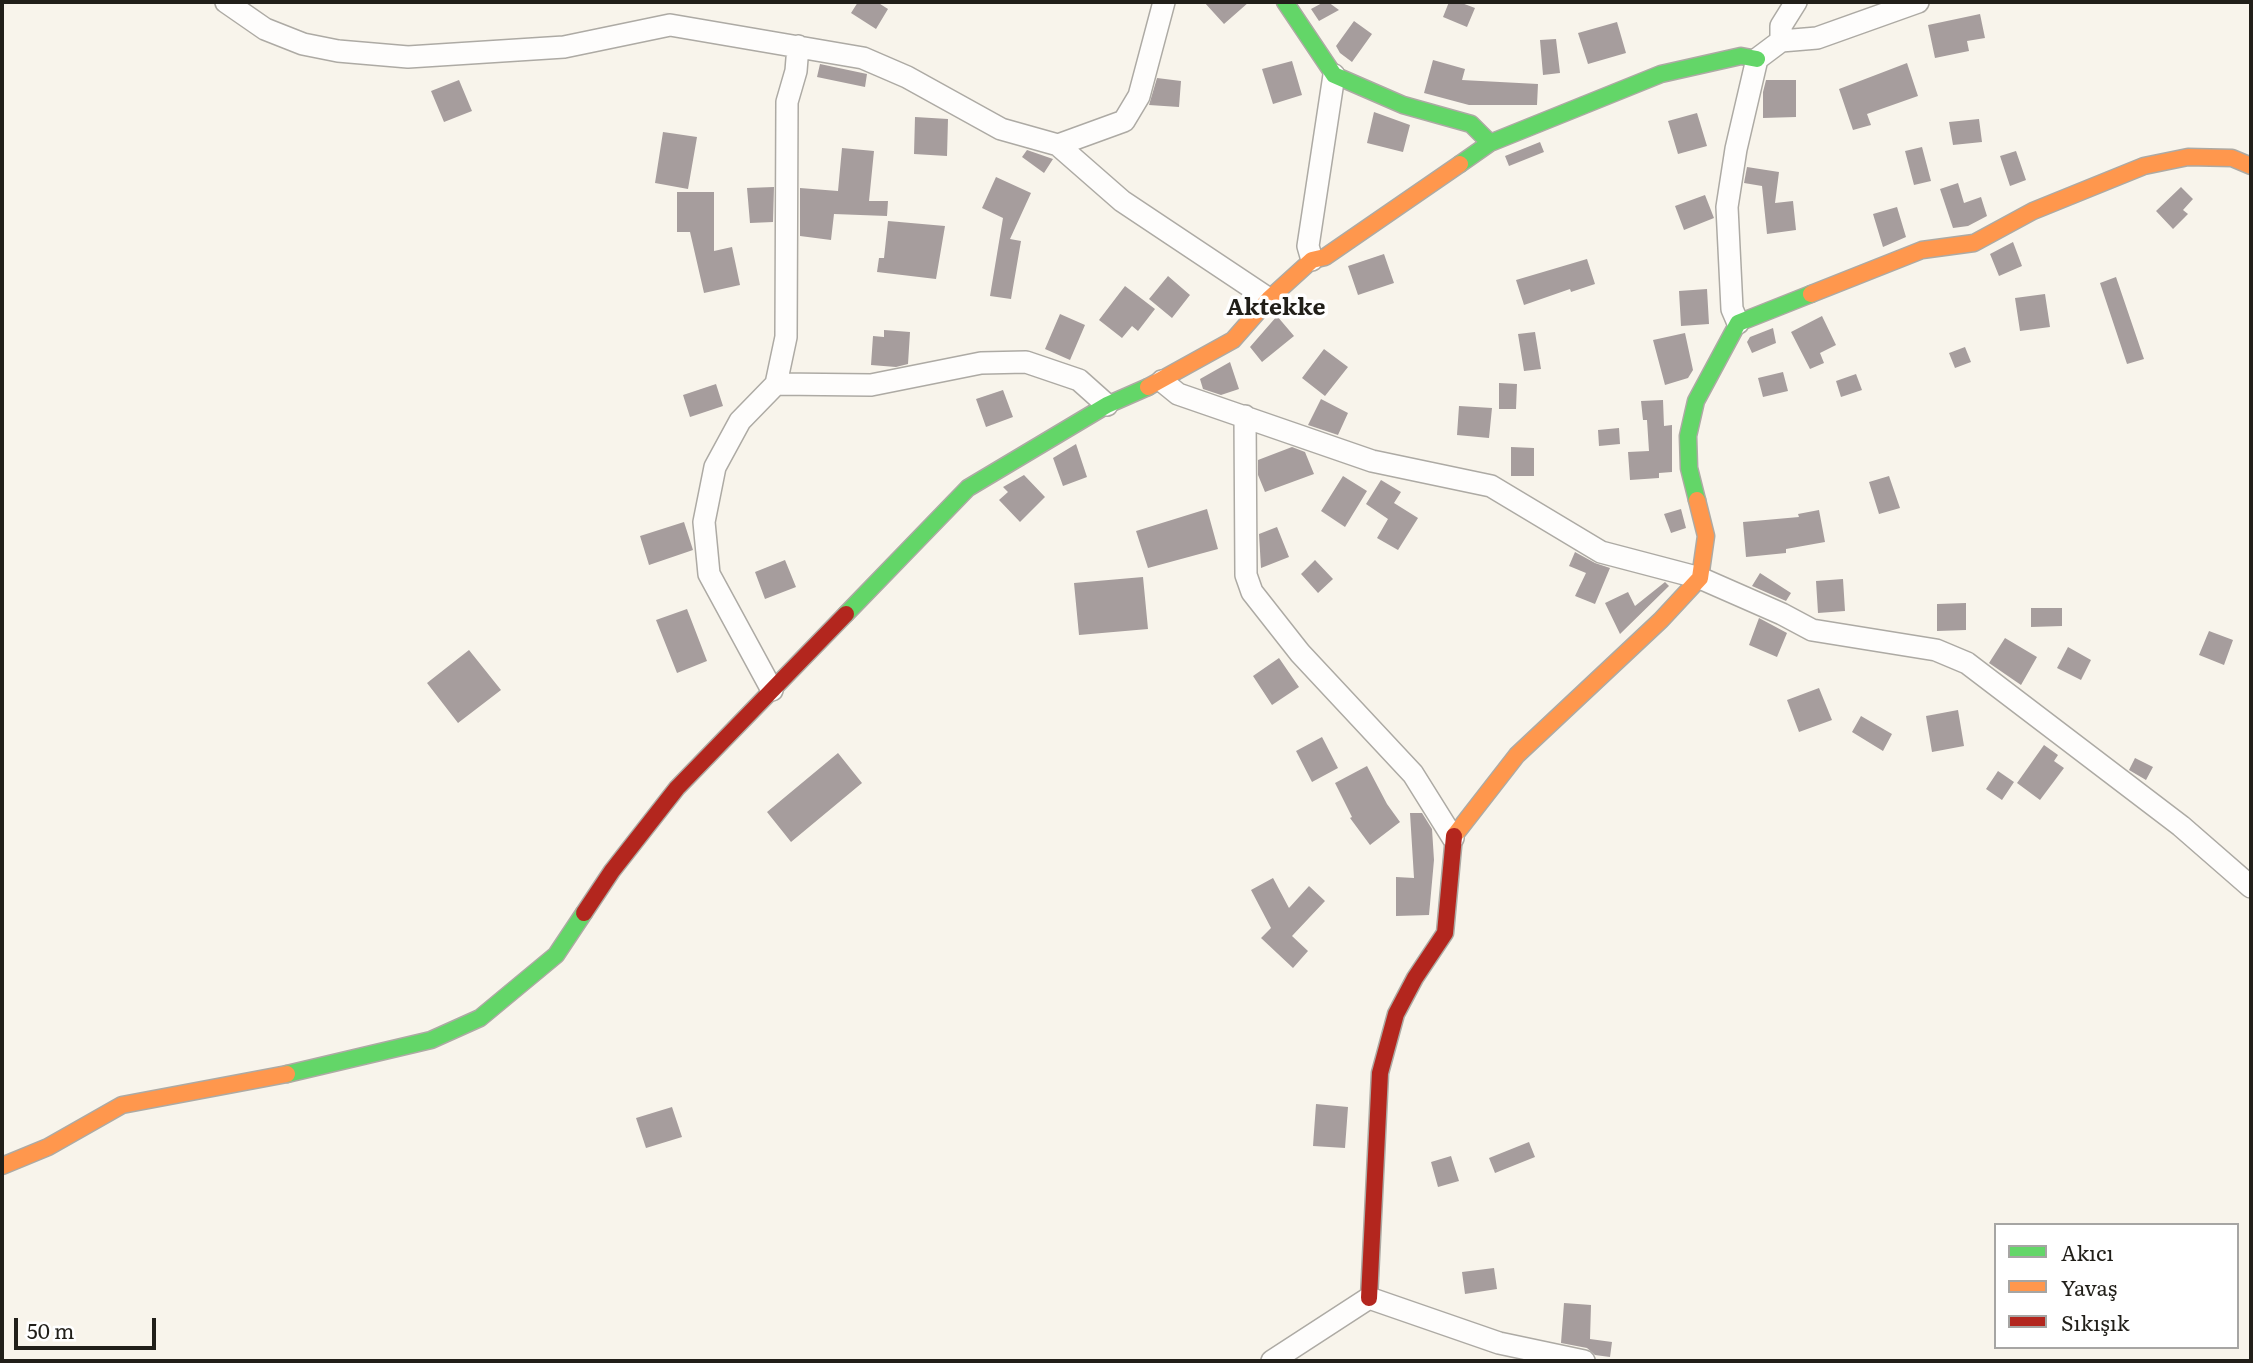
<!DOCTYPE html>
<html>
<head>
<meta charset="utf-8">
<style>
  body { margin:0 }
  #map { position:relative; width:2253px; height:1363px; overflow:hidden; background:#f8f4eb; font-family:Literata,serif }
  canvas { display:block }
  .frame { position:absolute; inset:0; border:4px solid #211f19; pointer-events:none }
  .legend { position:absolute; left:1994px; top:1223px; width:245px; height:126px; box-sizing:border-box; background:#fff; border:2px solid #a6a5a3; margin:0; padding:9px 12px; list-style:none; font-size:21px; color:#211f19 }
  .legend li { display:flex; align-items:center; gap:14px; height:35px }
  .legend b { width:35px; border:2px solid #a6a5a3 }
  .scale { position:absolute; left:14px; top:1318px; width:142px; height:32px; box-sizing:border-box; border:4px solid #211f19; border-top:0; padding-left:9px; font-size:21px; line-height:24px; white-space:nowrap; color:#211f19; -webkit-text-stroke:5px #fff; paint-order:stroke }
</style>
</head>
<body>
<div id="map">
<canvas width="2253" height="1363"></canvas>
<div class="frame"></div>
<ul class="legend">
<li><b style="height:9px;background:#63d668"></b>Akıcı</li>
<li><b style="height:9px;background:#ff974d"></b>Yavaş</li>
<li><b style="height:9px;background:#b3261e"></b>Sıkışık</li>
</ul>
<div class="scale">50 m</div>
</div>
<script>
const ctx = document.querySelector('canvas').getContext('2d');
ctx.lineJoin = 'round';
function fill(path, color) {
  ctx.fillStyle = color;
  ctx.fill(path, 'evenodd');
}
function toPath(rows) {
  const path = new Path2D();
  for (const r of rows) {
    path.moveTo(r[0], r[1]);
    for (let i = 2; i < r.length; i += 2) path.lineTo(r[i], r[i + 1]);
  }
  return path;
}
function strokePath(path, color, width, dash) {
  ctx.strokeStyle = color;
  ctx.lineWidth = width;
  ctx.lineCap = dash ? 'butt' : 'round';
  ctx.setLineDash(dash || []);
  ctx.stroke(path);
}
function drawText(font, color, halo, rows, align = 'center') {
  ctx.font = font + ' Literata,serif';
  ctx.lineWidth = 7;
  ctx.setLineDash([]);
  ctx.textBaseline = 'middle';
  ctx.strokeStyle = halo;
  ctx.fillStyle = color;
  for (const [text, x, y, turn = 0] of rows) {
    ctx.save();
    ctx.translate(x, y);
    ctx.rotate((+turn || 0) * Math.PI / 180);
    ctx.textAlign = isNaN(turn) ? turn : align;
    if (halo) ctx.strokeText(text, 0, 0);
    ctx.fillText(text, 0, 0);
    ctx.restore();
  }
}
fill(toPath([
  [858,2,877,2,888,9,876,29,851,13],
  [1204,2,1249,2,1224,24],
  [1324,2,1328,2,1339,10,1319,21,1311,9],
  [1449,2,1459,2,1475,8,1467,27,1443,17],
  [1980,14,1985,38,1967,41,1969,51,1935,58,1928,25],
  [1354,21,1372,34,1352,62,1340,53,1336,46],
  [1617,22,1626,53,1588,64,1578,33],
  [1556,39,1560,73,1543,75,1540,40],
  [1433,60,1465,69,1462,80,1538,84,1537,105,1469,105,1424,93],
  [1292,61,1302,95,1273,104,1262,69],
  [1907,63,1918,96,1867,114,1871,125,1853,130,1839,89],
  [820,64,867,74,865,87,817,77],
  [1157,78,1181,81,1179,107,1149,105],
  [459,80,472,111,444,122,431,91],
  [1766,80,1796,80,1796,117,1763,118,1763,92],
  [1374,112,1410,125,1403,152,1367,143],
  [1697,113,1707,146,1678,154,1668,121],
  [915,117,948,119,947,156,914,154],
  [1979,119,1982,142,1953,145,1949,122],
  [663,132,697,137,688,189,655,183],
  [1540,142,1544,152,1509,166,1505,156],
  [1922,147,1931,181,1914,185,1905,151],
  [842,148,874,151,869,201,888,201,887,216,834,214,831,240,800,236,800,188,838,191],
  [1027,150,1053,159,1044,173,1022,157],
  [2016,151,2026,180,2010,186,2000,156],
  [1747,167,1779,172,1775,203,1793,201,1796,230,1767,234,1762,186,1744,183],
  [996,177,1031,193,1010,239,1021,241,1011,299,990,296,1003,218,982,208],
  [1958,183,1964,203,1981,197,1987,216,1968,226,1953,228,1940,189],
  [774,187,773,222,750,223,747,188],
  [2181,187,2193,199,2183,210,2188,214,2173,229,2156,211],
  [677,192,714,192,714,251,732,247,740,285,704,293,690,232,677,232],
  [1705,195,1714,218,1684,230,1675,206],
  [1897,207,1906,237,1883,247,1873,214],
  [888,221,945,226,936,279,877,272,879,258,884,258],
  [2013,242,2022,266,1999,276,1990,254],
  [1384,254,1394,283,1358,295,1348,266],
  [1587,259,1595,284,1571,292,1570,289,1524,305,1516,280],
  [1168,276,1190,295,1172,318,1149,299],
  [2116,277,2144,359,2127,364,2100,283],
  [1125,286,1155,309,1138,331,1132,326,1122,338,1099,320],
  [1707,289,1709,324,1681,326,1679,291],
  [2045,294,2050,327,2020,331,2015,298],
  [1060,314,1085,325,1070,360,1045,349],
  [1277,316,1294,336,1262,362,1250,347],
  [1822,316,1836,345,1820,353,1824,363,1810,369,1791,332],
  [1773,328,1776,343,1752,353,1747,342,1750,337],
  [884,330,910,332,908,364,896,367,871,365,873,336,884,337],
  [1535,332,1541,369,1524,371,1518,334],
  [1685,333,1693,370,1688,378,1665,385,1653,340],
  [1965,347,1971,362,1955,368,1949,353],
  [1324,349,1348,367,1325,396,1302,378],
  [1230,362,1239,389,1221,395,1203,389,1200,379],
  [1783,372,1788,391,1763,397,1758,378],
  [1856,374,1862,390,1841,397,1836,381],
  [1499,383,1517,384,1516,409,1499,409],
  [716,384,723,406,690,417,683,395],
  [1003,390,1013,417,986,427,976,399],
  [1321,399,1348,413,1338,435,1308,425],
  [1663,400,1664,426,1672,425,1672,472,1659,473,1659,478,1630,480,1628,452,1649,451,1647,420,1643,420,1641,401],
  [1459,406,1492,408,1489,438,1457,435],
  [1619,428,1620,444,1599,446,1598,430],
  [1076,444,1087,477,1063,486,1053,458],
  [1292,447,1305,452,1314,474,1265,492,1258,475,1258,460],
  [1511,447,1534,448,1534,476,1511,476],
  [1024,475,1045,497,1020,522,999,500,1008,492,1003,487],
  [1343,476,1367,491,1345,527,1321,511],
  [1889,476,1900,508,1879,514,1869,482],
  [1381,480,1401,492,1394,503,1418,518,1398,550,1377,538,1388,519,1366,504],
  [1207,509,1218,549,1148,568,1136,531],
  [1681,509,1686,528,1671,533,1664,514],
  [1819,510,1825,542,1786,549,1786,553,1746,557,1743,522,1799,517,1798,514],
  [684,522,693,550,649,565,640,536],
  [1277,527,1289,557,1261,568,1259,534],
  [1575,552,1595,563,1610,568,1595,604,1575,596,1586,573,1569,566],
  [785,560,796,587,765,599,755,572],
  [1315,560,1333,579,1318,593,1301,574],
  [1760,573,1791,593,1786,601,1752,586],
  [1143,577,1148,629,1079,635,1074,583],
  [1843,579,1845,611,1818,613,1816,581],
  [1665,582,1669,586,1620,634,1605,603,1628,592,1635,606],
  [1966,603,1966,630,1937,631,1937,604],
  [2031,608,2062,608,2062,626,2031,627],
  [687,609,707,661,677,673,656,620],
  [1759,618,1787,633,1777,657,1749,645],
  [2209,631,2233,640,2224,665,2199,655],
  [2005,638,2037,657,2021,685,1989,663],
  [2068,647,2091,660,2081,680,2057,668],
  [469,650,501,690,458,723,427,683],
  [1279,658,1299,687,1272,705,1253,676],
  [1819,688,1832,720,1799,732,1787,700],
  [1958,710,1964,746,1932,752,1926,716],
  [1861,716,1892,734,1883,751,1852,732],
  [1322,737,1338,768,1312,782,1296,751],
  [2044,745,2058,755,2054,761,2064,768,2040,800,2017,783],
  [838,753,862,783,791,842,767,812],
  [2135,758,2153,767,2146,780,2129,770],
  [1367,766,1387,804,1400,822,1370,845,1350,818,1352,817,1335,783],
  [1998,771,2014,782,2002,800,1986,789],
  [1410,813,1422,813,1432,829,1434,860,1429,915,1396,916,1396,877,1414,878],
  [1273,878,1289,908,1309,886,1325,901,1292,936,1308,951,1293,968,1261,938,1271,928,1251,890],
  [1316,1104,1348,1107,1345,1148,1313,1146],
  [672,1107,682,1137,646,1148,636,1118],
  [1529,1142,1535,1157,1495,1173,1489,1158],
  [1451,1156,1459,1181,1438,1187,1431,1162],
  [1494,1268,1497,1289,1465,1294,1462,1272],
  [1564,1303,1591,1305,1590,1339,1612,1342,1610,1357,1595,1355,1587,1348,1561,1343]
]), '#a69d9d');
const street = toPath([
  [226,2,265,29,303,44,338,51,408,57,564,47,670,25,863,58,907,77,1001,129,1058,145,1122,201,1269,299],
  [1781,41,1781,26,1796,2],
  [1058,145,1124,121,1139,96,1164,2],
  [1312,260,1308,246,1334,75],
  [1738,323,1732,309,1727,207,1736,149,1757,59,1781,41,1817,38,1918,2],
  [1162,381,1178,394,1372,461,1491,486,1601,552,1700,578,1782,614,1812,630,1936,650,1967,663,2181,826,2251,887],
  [776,384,871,385,981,363,1026,362,1079,380,1107,405],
  [1245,416,1246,575,1252,592,1300,653,1413,774,1453,838],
  [772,690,709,574,704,522,715,467,740,421,776,384,786,337,787,102,796,71,798,46],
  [1272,1361,1369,1298,1499,1343,1584,1361]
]);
const fast = toPath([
  [1285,2,1334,75,1403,105,1471,124,1490,143],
  [1460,164,1490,143,1661,74,1741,56,1757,59],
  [1697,500,1689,468,1688,436,1696,401,1738,323,1811,294],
  [846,614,968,488,1107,405,1148,387],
  [287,1074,431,1040,480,1018,556,955,584,913]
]);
const slow = toPath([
  [1811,294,1922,250,1974,243,2033,211,2144,166,2188,157,2232,158,2251,166],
  [1148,387,1233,340,1269,299,1312,260,1325,257,1460,164],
  [1454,836,1517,755,1661,620,1700,578,1706,536,1697,500],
  [2,1166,48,1147,122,1105,287,1074]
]);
const jam = toPath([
  [584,913,612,871,677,788,846,614],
  [1369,1298,1380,1073,1396,1014,1415,978,1445,933,1454,836]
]);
strokePath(street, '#adaaa4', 24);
strokePath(fast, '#adaaa4', 19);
strokePath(slow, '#adaaa4', 19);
strokePath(jam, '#adaaa4', 19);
strokePath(street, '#fefdfc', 21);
strokePath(fast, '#63d668', 16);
strokePath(slow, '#ff974d', 16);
strokePath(jam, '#b3261e', 16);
drawText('bold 23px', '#211f19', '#fff', [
  ["Aktekke",1276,308]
]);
</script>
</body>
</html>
